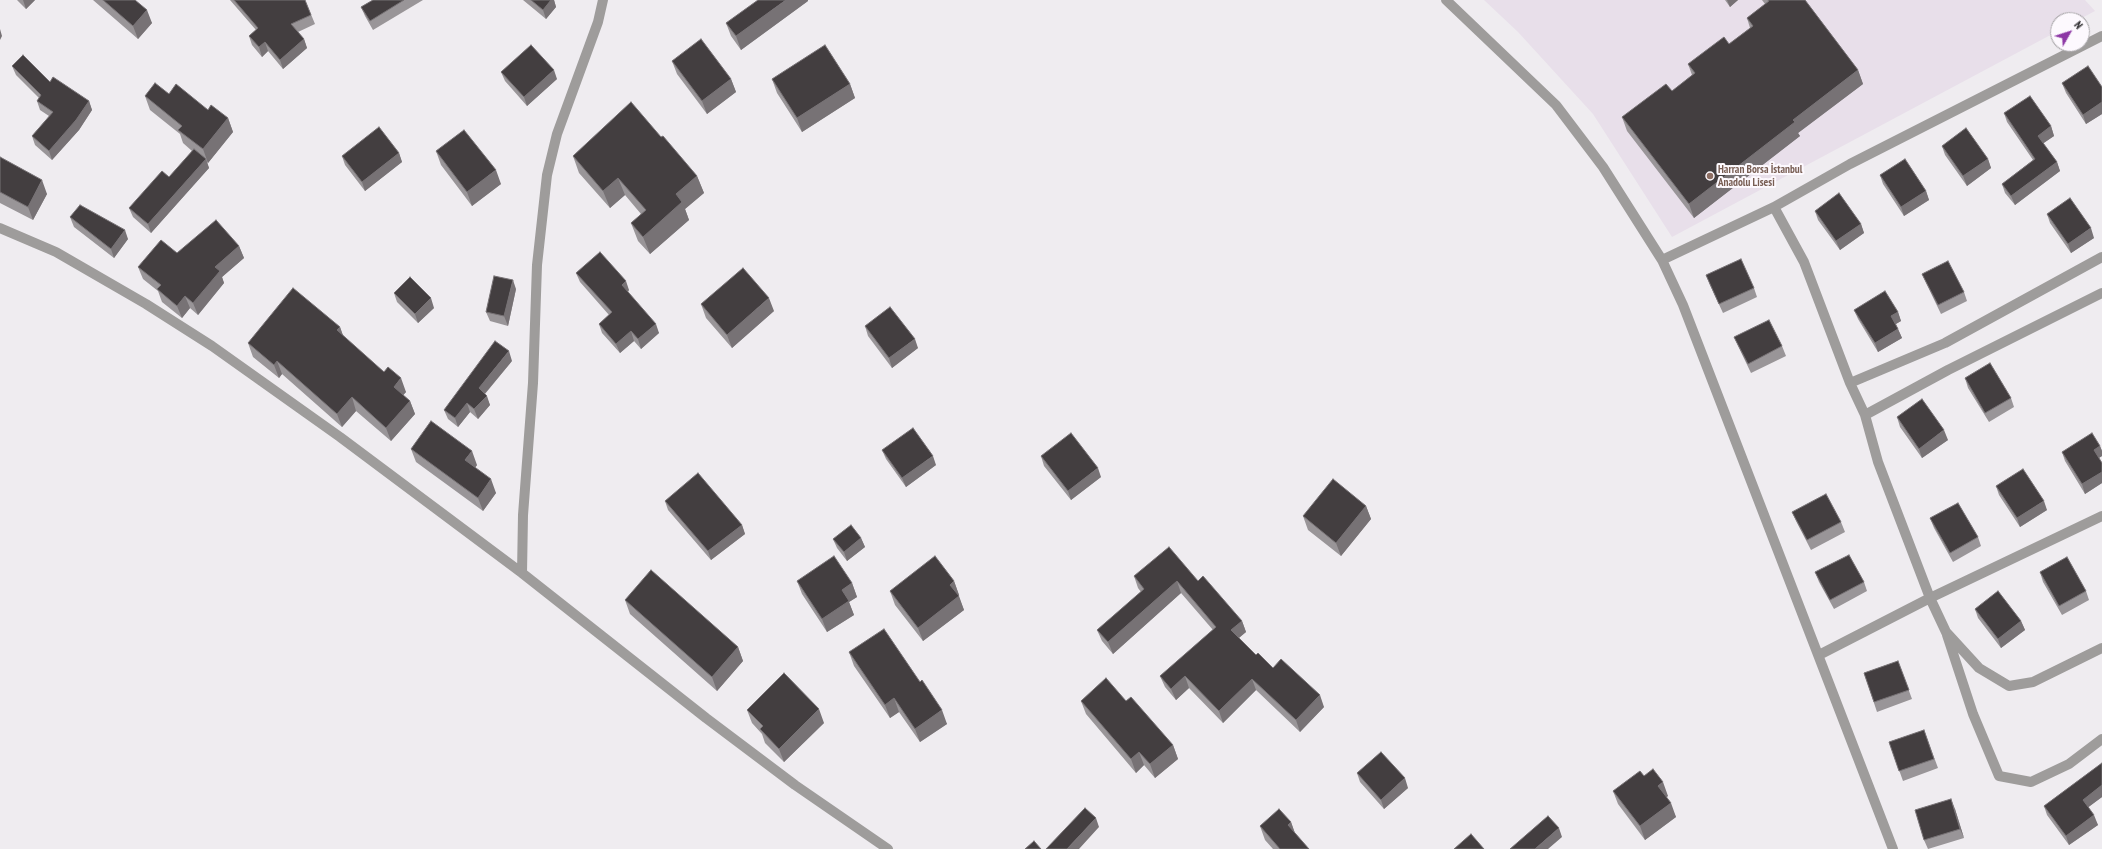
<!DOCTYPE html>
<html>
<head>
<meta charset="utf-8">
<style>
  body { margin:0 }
  #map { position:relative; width:2102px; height:849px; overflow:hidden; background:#efecf0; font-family:"PT Sans Narrow",sans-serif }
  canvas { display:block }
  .north { position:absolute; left:2050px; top:12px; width:40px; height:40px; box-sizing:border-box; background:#fdf9fe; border:1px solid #a5a3a6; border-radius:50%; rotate:51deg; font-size:11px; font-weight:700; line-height:16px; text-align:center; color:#222123 }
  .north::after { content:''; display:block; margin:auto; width:14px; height:18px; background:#8d37a5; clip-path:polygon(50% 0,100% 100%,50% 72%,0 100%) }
</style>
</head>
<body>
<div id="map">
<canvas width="2102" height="849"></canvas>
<div class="north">N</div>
</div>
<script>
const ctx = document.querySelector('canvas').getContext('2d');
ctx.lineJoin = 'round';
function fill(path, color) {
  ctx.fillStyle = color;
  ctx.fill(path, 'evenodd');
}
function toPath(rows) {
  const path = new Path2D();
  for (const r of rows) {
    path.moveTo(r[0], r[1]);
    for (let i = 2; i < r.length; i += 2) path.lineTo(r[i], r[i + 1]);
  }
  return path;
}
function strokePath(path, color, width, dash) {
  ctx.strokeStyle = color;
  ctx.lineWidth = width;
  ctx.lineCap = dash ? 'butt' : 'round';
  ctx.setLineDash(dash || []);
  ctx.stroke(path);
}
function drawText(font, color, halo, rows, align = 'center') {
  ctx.font = font + ' "PT Sans Narrow",sans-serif';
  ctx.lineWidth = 4;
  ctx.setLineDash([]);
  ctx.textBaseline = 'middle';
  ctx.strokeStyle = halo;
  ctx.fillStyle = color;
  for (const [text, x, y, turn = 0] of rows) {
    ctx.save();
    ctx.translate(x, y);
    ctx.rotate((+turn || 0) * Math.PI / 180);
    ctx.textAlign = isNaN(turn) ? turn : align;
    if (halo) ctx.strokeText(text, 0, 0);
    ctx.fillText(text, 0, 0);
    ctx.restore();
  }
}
fill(toPath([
  [1484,0,2085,0,2095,11,2078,20,2058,20,2058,31,1672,237,1593,114,1518,32]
]), '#e8dfea');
strokePath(toPath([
  [1446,0,1556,105,1603,167,1662,260,1683,305,1893,849],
  [1774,207,1804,262,1850,383,1865,415,1878,462,1930,598,1946,632,1979,668,2009,686,2033,682,2102,648],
  [0,228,56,252,146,304,212,346,340,437,522,573,706,718,795,785,888,849],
  [1662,260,1774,207,1850,164,2102,36],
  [1850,383,1945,343,2102,257],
  [1865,415,1948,370,2102,293],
  [522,573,523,515,533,383,537,265,547,175,557,134,598,22,603,0],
  [1947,635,1973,714,1999,776,2031,782,2069,764,2102,739],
  [1819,655,1930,598,2102,516]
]), '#9e9c9b', 10);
fill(toPath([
  [17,0,35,0,26,9],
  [93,0,135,0,152,23,138,39],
  [230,0,305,0,315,24,298,32,304,39,307,48,283,69,268,51,262,57,252,45,249,36,256,30],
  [373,0,423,0,373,30,365,16,361,7],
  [523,0,554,0,556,7,546,19],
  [1725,0,1738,0,1730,7],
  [1762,0,1805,0,1858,70,1863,84,1798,133,1800,136,1694,218,1627,131,1622,117,1672,91,1692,75,1688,64,1729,44,1750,28,1747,18,1765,4],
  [808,1,741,50,731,36,726,23],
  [672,61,731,79,736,92,707,114,677,74],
  [12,66,50,82,89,101,92,110,79,130,52,160,35,145,32,136,49,116,40,110,37,101,39,98,16,75],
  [501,72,557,79,527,106,505,81],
  [772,79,850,84,855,98,802,132,777,93],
  [2062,83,2102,87,2102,114,2086,124,2066,93],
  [169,94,228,118,233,132,208,163,207,162,209,168,151,233,133,217,129,208,169,177,192,151,183,143,180,134,150,110,145,96],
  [2004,113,2051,126,2054,136,2043,143,2057,162,2060,171,2015,205,2005,193,2002,184,2033,160,2007,122],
  [661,137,697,176,704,193,685,209,689,220,650,254,638,241,631,223,641,214,625,195,610,208,579,173,573,156],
  [1942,146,1988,159,1991,168,1967,186,1945,155],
  [436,151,501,184,472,206,441,165],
  [399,153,402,162,365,191,345,165,342,156],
  [0,157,47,194,33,220,0,203],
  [1880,175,1926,191,1929,200,1904,216,1883,184],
  [1815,211,1861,224,1864,233,1840,250,1818,220],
  [2047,214,2094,238,2071,253,2050,223],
  [70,217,128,239,114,258,74,227],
  [239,246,244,258,222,277,224,283,198,315,190,308,182,318,162,302,158,291,143,279,138,267,177,253],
  [576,273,629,290,628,292,659,333,641,349,634,341,620,353,602,333,599,324,609,315,580,282],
  [1922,274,1964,292,1967,301,1941,314,1926,283],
  [1706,275,1754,288,1757,297,1723,313,1710,285],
  [516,289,508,326,490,321,486,312],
  [394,293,434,308,418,323,397,302],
  [701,304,774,311,732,348,706,318],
  [1854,310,1898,312,1901,321,1896,324,1898,329,1902,338,1878,352,1858,319],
  [865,326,918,348,892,368,868,336],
  [340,327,343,336,406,392,403,395,410,401,415,414,391,441,356,411,342,427,282,374,279,378,253,357,248,343],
  [1734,337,1782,346,1786,356,1751,373,1738,346],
  [512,361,485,394,490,405,478,419,470,412,458,427,448,419,444,410],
  [1965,378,2011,398,2014,407,1989,422,1968,388],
  [1897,417,1948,440,1922,458,1900,427],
  [2100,446,2102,451,2102,456,2099,458,2102,463,2102,483,2085,494,2065,461,2062,452],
  [411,449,477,465,475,468,496,493,483,511,416,462],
  [882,450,936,465,906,487,886,459],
  [1041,456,1101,477,1071,500,1044,466],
  [1996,486,2047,510,2020,527,1999,495],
  [665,501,742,525,745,534,711,560,668,510],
  [1366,506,1371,519,1341,556,1308,530,1303,516],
  [1792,512,1841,522,1845,532,1811,550,1796,521],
  [1930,518,1978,537,1981,546,1953,562,1934,528],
  [861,538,865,547,847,561,837,548,833,539],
  [1815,572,1864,582,1867,591,1834,609,1819,582],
  [2040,572,2086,591,2089,600,2062,615,2043,582],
  [1134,576,1198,581,1242,621,1246,632,1239,638,1256,655,1324,707,1300,732,1256,690,1223,723,1189,688,1176,700,1165,687,1160,676,1213,630,1181,593,1113,654,1102,641,1097,630,1141,592,1138,588],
  [797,581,852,583,857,597,849,602,854,615,827,632,802,594],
  [954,581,959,595,958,595,964,610,923,641,895,605,890,591],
  [625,600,738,647,743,661,717,691,630,614],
  [1975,609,2021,621,2025,630,2001,648,1978,618],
  [849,652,920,682,947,724,920,742,899,712,890,718,854,666],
  [1898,661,1912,699,1877,712,1864,673],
  [1081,701,1126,701,1173,745,1178,759,1155,778,1144,765,1136,773,1086,714],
  [747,710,824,723,784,762,765,743,762,734,752,723],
  [1924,730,1938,768,1903,781,1889,742],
  [2102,763,2102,797,2088,807,2098,825,2069,845,2047,815,2044,806],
  [1357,773,1408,788,1384,809,1360,782],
  [1644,776,1668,796,1666,797,1676,817,1645,840,1618,804,1613,791],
  [1955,809,1964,838,1928,849,1924,840],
  [1291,822,1295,834,1309,849,1273,849,1265,840,1260,826]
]), '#999598');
fill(toPath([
  [23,0,35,0,26,9],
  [551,0,554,0,556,7,546,19,543,10],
  [786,0,808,0,808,1,741,50,736,36],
  [1727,0,1738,0,1730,7],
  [147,10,152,23,138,39,133,26],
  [0,29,2,36,0,40],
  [304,39,307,48,283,69,280,60],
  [265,42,268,51,262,57,259,47],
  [554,70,557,79,527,106,524,97],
  [1858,70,1863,84,1798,133,1800,136,1694,218,1689,204,1793,120],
  [731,79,736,92,707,114,702,101],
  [850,84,855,98,802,132,797,118],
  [89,101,92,110,79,130,52,160,49,151],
  [2102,102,2102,114,2086,124,2083,115],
  [228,118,233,132,208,163,203,149],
  [2051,126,2054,136,2041,145,2038,136],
  [399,153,402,162,365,191,362,182],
  [206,159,209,168,151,233,148,224],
  [1988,159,1991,168,1967,186,1963,176],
  [2057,162,2060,171,2015,205,2011,196],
  [496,170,501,184,472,206,467,192],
  [697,176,704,193,685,209,689,220,650,254,643,237,676,194],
  [618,178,625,195,610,208,603,191],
  [42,180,47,194,33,220,28,207],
  [1926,191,1929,200,1904,216,1901,207],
  [1861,224,1864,233,1840,250,1836,241],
  [2091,228,2094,238,2071,253,2068,244],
  [125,230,128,239,114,258,111,249],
  [239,246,244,258,222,277,224,283,198,315,193,303,215,267],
  [513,280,516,289,508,326,504,316],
  [626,281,629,290,625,294,622,285],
  [185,296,190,308,182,318,177,306],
  [431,298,434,308,418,323,415,314],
  [769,298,774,311,732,348,727,335],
  [1898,312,1901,321,1894,325,1891,316],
  [656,324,659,333,641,349,638,339],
  [340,327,345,341,337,330],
  [1898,329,1902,338,1878,352,1875,343],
  [631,331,634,341,620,353,616,344],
  [915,339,918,348,892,368,889,358],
  [509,351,512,361,482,397,479,388],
  [277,361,282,374,279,378,274,365],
  [401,378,406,392,399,400,394,387],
  [487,396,490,405,478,419,474,409],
  [352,397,356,411,342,427,337,414],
  [410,401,415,414,391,441,386,428],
  [467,403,470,412,458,427,455,418],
  [1944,430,1948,440,1922,458,1919,449],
  [2100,446,2102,451,2102,456,2097,459,2094,450],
  [472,451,477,465,470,474,465,460],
  [933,456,936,465,906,487,902,478],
  [1098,468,1101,477,1071,500,1068,491],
  [2102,472,2102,483,2085,494,2082,484],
  [491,479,496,493,483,511,478,498],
  [2044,501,2047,510,2020,527,2017,518],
  [1366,506,1371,519,1341,556,1336,543],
  [742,525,745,534,711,560,708,551],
  [861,538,865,547,847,561,844,552],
  [954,581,959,595,955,598,950,585],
  [1177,581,1181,593,1113,654,1108,642],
  [852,583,857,597,849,602,854,615,827,632,822,619,842,590],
  [959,596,964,610,923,641,918,628],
  [1242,621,1246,632,1235,641,1231,630],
  [2021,621,2025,630,2001,648,1998,639],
  [738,647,743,661,717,691,712,677],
  [1185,676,1189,688,1176,700,1171,689],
  [1252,679,1256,690,1223,723,1219,711],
  [1320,695,1324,707,1300,732,1296,720],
  [894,698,899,712,890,718,885,705],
  [819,709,824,723,784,762,779,749],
  [942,710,947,724,920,742,915,729],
  [1173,745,1178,759,1155,778,1150,764],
  [1139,752,1144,765,1136,773,1131,759],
  [1405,778,1408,788,1384,809,1381,800],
  [1663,782,1668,796,1663,800,1658,786],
  [2102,785,2102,797,2086,809,2083,800],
  [1951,799,1955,809,1964,838,1960,829],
  [1671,803,1676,817,1645,840,1640,826],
  [2094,815,2098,825,2069,845,2066,836],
  [1096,818,1099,827,1079,849,1067,849],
  [1291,822,1296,836,1288,825],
  [1559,828,1562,837,1548,849,1535,849]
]), '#777275');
const building = toPath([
  [103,0,135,0,147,10,133,26,103,0],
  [234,0,305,0,311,15,291,24,304,39,280,60,265,42,259,47,249,36,258,28,234,0],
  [373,0,404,0,370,21,361,7,373,0],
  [531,0,551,0,543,10,531,0],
  [758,0,786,0,736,36,726,23,758,0],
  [1768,0,1805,0,1858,70,1793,120,1795,122,1689,204,1622,117,1666,84,1672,91,1695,73,1688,64,1724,37,1729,44,1753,26,1747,18,1769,1,1768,0],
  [701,39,731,79,702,101,672,61,701,39],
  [531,45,554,70,524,97,501,72,531,45],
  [825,45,850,84,797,118,772,79,825,45],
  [23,55,50,82,53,77,89,101,76,120,49,151,32,136,53,112,37,101,41,95,12,66,23,55],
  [2088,66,2102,87,2102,102,2083,115,2062,83,2088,66],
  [155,83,169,94,176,84,208,110,211,105,228,118,203,149,178,130,182,126,145,96,155,83],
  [2030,96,2051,126,2038,136,2057,162,2011,196,2002,184,2035,159,2004,113,2030,96],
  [631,102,661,137,663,136,697,176,676,194,682,202,643,237,631,223,646,210,618,178,603,191,573,156,631,102],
  [379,127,399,153,362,182,342,156,379,127],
  [1966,128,1988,159,1963,176,1942,146,1966,128],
  [464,130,496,170,467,192,436,151,464,130],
  [194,149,206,159,148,224,129,208,162,171,169,177,194,149],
  [0,157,42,180,28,207,0,192,0,157],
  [1905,159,1926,191,1901,207,1880,175,1905,159],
  [1839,193,1861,224,1836,241,1815,211,1839,193],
  [2070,198,2091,228,2068,244,2047,214,2070,198],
  [80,205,125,230,111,249,70,217,80,205],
  [216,220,239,246,215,267,220,271,193,303,185,296,177,306,157,289,161,285,138,267,161,240,177,253,216,220],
  [600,252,626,281,622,285,656,324,638,339,631,331,616,344,599,324,612,312,576,273,600,252],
  [1741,259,1754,288,1719,304,1706,275,1741,259],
  [1948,261,1964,292,1938,305,1922,274,1948,261],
  [743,268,769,298,727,335,701,304,743,268],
  [494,276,513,280,504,316,486,312,494,276],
  [410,277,431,298,415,314,394,293,410,277],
  [293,288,340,327,337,330,384,372,388,367,401,378,394,387,410,401,386,428,352,397,337,414,277,361,274,365,248,343,293,288],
  [1885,291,1898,312,1891,316,1898,329,1875,343,1854,310,1885,291],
  [890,307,915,339,889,358,865,326,890,307],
  [1769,320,1782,346,1748,364,1734,337,1769,320],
  [495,341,509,351,479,388,487,396,474,409,467,403,455,418,444,410,495,341],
  [1990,363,2011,398,1985,413,1965,378,1990,363],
  [1922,399,1944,430,1919,449,1897,417,1922,399],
  [431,421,472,451,465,460,491,479,478,498,411,449,431,421],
  [913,428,933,456,902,478,882,450,913,428],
  [1071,433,1098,468,1068,491,1041,456,1071,433],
  [2092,433,2100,446,2094,450,2102,463,2102,472,2082,484,2062,452,2092,433],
  [2023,469,2044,501,2017,518,1996,486,2023,469],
  [698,473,742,525,708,551,665,501,698,473],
  [1333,479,1366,506,1336,543,1303,516,1333,479],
  [1826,494,1841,522,1807,540,1792,512,1826,494],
  [1958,503,1978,537,1950,553,1930,518,1958,503],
  [851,525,861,538,844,552,833,539,851,525],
  [1169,547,1198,581,1203,576,1242,621,1231,630,1256,655,1258,653,1273,668,1281,659,1320,695,1296,720,1252,679,1219,711,1185,676,1171,689,1160,676,1216,627,1177,581,1108,642,1097,630,1144,589,1134,576,1169,547],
  [1849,555,1864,582,1830,600,1815,572,1849,555],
  [834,556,852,583,842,590,849,601,822,619,797,581,834,556],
  [935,556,954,581,950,585,959,596,918,628,890,591,935,556],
  [2067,557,2086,591,2059,606,2040,572,2067,557],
  [651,570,738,647,712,677,625,600,651,570],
  [1998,591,2021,621,1998,639,1975,609,1998,591],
  [884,629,920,682,922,680,942,710,915,729,894,698,885,705,849,652,884,629],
  [1898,661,1909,690,1874,702,1864,673,1898,661],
  [784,673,819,709,779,749,760,729,763,726,747,710,784,673],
  [1106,678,1126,701,1131,697,1173,745,1150,764,1139,752,1131,759,1081,701,1106,678],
  [1924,730,1934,759,1899,771,1889,742,1924,730],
  [1381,752,1405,778,1381,800,1357,773,1381,752],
  [2102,763,2102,785,2083,800,2094,815,2066,836,2044,806,2102,763],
  [1653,769,1663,782,1658,786,1671,803,1640,826,1613,791,1640,771,1644,776,1653,769],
  [1951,799,1960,829,1924,840,1915,810,1951,799],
  [1085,808,1096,818,1067,849,1046,849,1085,808],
  [1279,809,1291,822,1288,825,1309,849,1280,849,1260,826,1279,809],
  [1548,816,1559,828,1535,849,1510,849,1548,816],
  [1471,834,1484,849,1454,849,1471,834],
  [1034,841,1041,849,1025,849,1034,841]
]);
fill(building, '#433e40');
strokePath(building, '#777275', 1);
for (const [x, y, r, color] of [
  [1710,176,4,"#8d6e63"]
]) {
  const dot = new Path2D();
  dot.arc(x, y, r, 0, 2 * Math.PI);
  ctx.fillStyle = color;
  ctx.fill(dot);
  strokePath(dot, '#fdf9fe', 1.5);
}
drawText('bold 11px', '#785e54', '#fdf9fe', [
  ["Harran Borsa İstanbul",1718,170],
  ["Anadolu Lisesi",1718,183]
], 'left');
</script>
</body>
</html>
